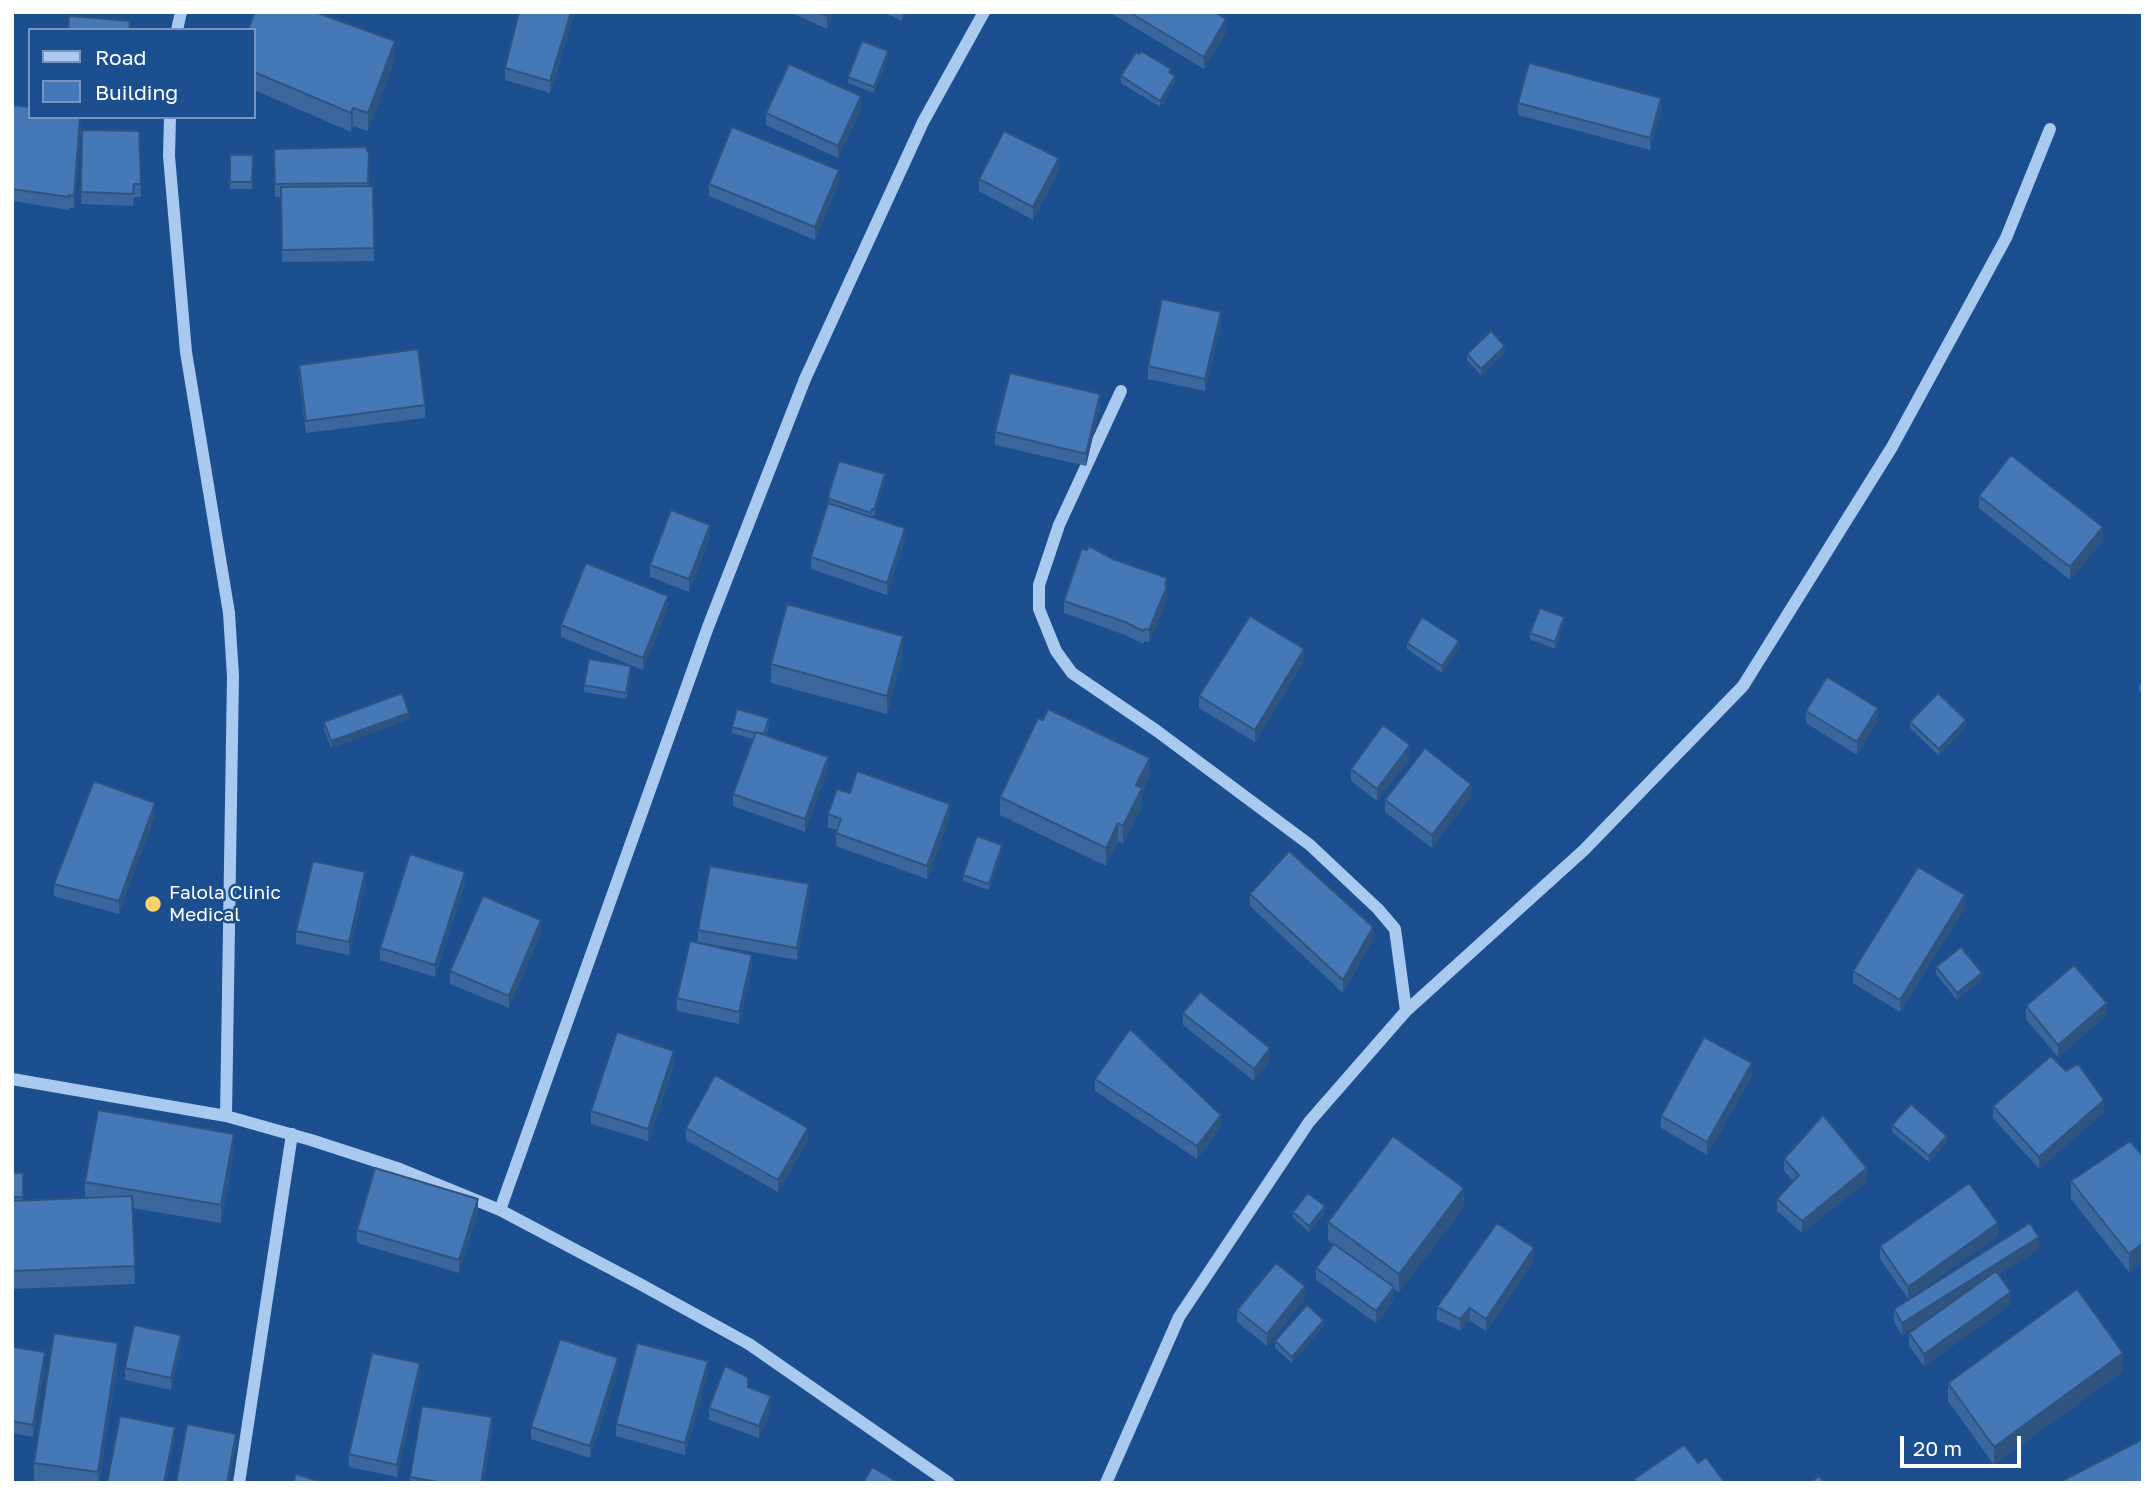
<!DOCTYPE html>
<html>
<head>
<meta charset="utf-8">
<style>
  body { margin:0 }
  #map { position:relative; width:2155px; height:1495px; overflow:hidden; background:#1b4f8f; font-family:"Golos Text",sans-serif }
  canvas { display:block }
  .frame { position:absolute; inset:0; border:14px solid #fff; pointer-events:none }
  .legend { position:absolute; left:28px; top:28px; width:228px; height:91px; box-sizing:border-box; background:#1b4f8f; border:2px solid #7695bc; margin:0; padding:9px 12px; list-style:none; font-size:21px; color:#fff }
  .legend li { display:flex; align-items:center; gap:14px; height:35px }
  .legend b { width:35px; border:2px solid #7695bc }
  .scale { position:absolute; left:1900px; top:1436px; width:121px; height:32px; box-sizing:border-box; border:4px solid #fff; border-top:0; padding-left:9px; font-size:21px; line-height:24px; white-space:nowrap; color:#fff; -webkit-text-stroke:5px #1b4f8f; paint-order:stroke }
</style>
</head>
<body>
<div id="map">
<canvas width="2155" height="1495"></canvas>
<div class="frame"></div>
<ul class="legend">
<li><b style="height:9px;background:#a9c9ee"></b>Road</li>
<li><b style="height:19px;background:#4478b7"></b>Building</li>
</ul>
<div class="scale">20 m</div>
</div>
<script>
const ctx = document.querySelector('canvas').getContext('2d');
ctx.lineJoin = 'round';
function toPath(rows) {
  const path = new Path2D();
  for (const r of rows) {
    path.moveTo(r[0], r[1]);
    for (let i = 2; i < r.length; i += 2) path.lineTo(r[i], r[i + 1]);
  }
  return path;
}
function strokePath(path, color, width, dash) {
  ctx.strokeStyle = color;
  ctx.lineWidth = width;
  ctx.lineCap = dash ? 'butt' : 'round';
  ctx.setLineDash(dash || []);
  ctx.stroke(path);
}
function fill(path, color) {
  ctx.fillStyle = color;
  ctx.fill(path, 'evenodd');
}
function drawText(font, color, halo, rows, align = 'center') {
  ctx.font = font + ' "Golos Text",sans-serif';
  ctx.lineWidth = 5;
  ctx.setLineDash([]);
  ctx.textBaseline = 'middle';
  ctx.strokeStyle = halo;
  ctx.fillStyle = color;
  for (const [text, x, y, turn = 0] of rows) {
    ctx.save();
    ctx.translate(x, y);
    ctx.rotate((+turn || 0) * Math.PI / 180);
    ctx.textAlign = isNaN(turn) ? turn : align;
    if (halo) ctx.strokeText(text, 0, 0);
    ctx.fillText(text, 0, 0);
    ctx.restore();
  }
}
strokePath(toPath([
  [177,30,181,12],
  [170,117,169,156,186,352,229,613,233,676,226,1116],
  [1406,1011,1584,850,1743,686,1892,447,2006,238,2050,129],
  [12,1079,226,1116,311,1140,400,1169,500,1210,640,1284,749,1344,949,1483],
  [500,1210,708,627,805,379,923,122,984,12],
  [239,1483,292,1134],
  [1106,1483,1179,1317,1309,1122,1406,1011,1395,929,1378,909,1310,845,1157,731,1072,673,1056,651,1039,609,1039,585,1059,525,1121,391]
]), '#a9c9ee', 12);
fill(toPath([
  [519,12,575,12,550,93,505,80,505,68],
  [790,12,834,12,827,29],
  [883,12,907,12,902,21],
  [1109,12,1214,12,1226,32,1204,69],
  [254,30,395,59,368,131,353,126,351,132,254,90],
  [888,57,874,93,848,83,848,77],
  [1171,73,1175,82,1160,107,1121,83,1121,76],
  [1518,103,1661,110,1650,150,1518,115],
  [12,105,81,127,74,208,69,208,69,210,12,201],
  [861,109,838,158,766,125,766,113],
  [139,131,141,197,134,197,133,206,81,204,82,133],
  [367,147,369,186,373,186,374,261,282,262,281,197,275,197,274,149],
  [230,155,253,155,252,189,230,189],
  [1059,170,1033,220,979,191,979,179],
  [839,183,815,240,709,196,709,184],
  [1221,325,1205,391,1148,379,1148,366],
  [1505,352,1481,375,1467,360,1467,354],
  [299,365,425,405,425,418,306,433,299,377],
  [1100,406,1086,466,995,445,995,432],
  [885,480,874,516,872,515,872,517,905,540,887,595,811,569,811,557,829,503,828,497],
  [1979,496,2103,540,2070,580,1979,508],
  [710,537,689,592,650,577,650,565],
  [1113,559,1167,578,1167,599,1149,643,1145,641,1143,644,1125,635,1064,613,1064,601],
  [668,608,643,670,561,637,561,625],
  [1564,624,1555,649,1530,639,1530,633],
  [1407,643,1459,647,1442,673,1407,649],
  [903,654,887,714,771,683,771,664],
  [1304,661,1255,742,1199,708,1199,696],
  [631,673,626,699,584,692,584,685],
  [2143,681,2143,694,2139,691,2139,685],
  [1806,711,1878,720,1857,755,1806,723],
  [409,719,331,748,324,729,324,722],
  [1910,722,1966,726,1939,756,1910,728],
  [769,724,766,735,828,769,805,832,733,806,733,794,753,739,732,733,732,727],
  [1410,758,1377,801,1351,781,1351,769],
  [1150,776,1142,792,1142,806,1123,844,1118,841,1106,866,1000,815,1000,797],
  [850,793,950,816,927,879,836,846,836,833,837,830,828,827,828,814],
  [1471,796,1432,848,1385,812,1385,800],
  [155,815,119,914,54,896,54,884],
  [1002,851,989,890,963,881,963,875],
  [365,884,349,955,296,944,296,931],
  [465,884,435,977,380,960,380,948],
  [1250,894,1373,939,1343,993,1250,906],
  [809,896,797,960,698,942,698,930],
  [1965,907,1900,1012,1853,983,1853,971],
  [541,933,509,1008,450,984,450,971],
  [752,967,739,1024,677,1011,677,998],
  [1936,967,1982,980,1957,1000,1936,974],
  [2026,1006,2107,1015,2058,1057,2026,1019],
  [1183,1013,1270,1060,1254,1081,1183,1025],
  [674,1063,648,1141,591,1124,591,1111],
  [1752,1076,1707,1155,1661,1128,1661,1116],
  [1095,1079,1221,1127,1197,1159,1095,1091],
  [1993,1106,2104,1112,2039,1169,1993,1118],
  [1892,1125,1947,1142,1929,1162,1892,1132],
  [686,1128,808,1140,778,1192,686,1140],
  [234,1153,221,1223,132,1208,135,1284,13,1289,12,1173,23,1173,23,1201,85,1198,85,1182],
  [2143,1156,2143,1261,2129,1272,2071,1199,2071,1181],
  [1784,1159,1867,1181,1802,1233,1777,1211,1777,1199,1793,1181,1784,1171],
  [1464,1207,1399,1292,1394,1289,1394,1299,1376,1323,1316,1280,1316,1268,1334,1244,1328,1240,1328,1222],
  [478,1211,459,1273,357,1243,357,1230],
  [1293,1212,1325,1213,1309,1232,1293,1218],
  [1998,1236,1908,1299,1880,1259,1880,1246],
  [2039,1249,1998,1275,2011,1304,1924,1366,1909,1346,1909,1333,1934,1315,1902,1335,1894,1322,1894,1309],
  [1534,1260,1486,1331,1470,1321,1460,1331,1437,1320,1437,1307],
  [1305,1299,1267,1346,1237,1322,1237,1310],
  [1324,1326,1292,1363,1275,1348,1275,1341],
  [181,1348,171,1390,125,1380,125,1368],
  [12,1355,45,1365,33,1437,12,1433],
  [118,1361,99,1483,46,1483,34,1481,34,1463],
  [618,1371,590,1458,531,1439,531,1427],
  [2123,1371,1994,1465,1948,1401,1948,1383],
  [708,1373,685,1455,616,1436,616,1424],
  [420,1375,397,1477,349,1467,349,1454],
  [748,1387,771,1409,759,1438,709,1420,709,1408],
  [492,1430,483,1483,410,1483,410,1477]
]), '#3a679d');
fill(toPath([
  [571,12,575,12,550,93,550,81],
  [829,12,834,12,827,29,827,16],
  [902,12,907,12,902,21],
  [1226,19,1226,32,1204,69,1204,57],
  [395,41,395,59,368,131,368,113],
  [888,51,888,57,874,93,874,87],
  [1175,76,1175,82,1160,107,1160,101],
  [861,96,861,109,838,158,838,146],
  [1661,98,1661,110,1650,150,1650,138],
  [353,108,353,126,351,132,351,113],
  [81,117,81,127,74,208,74,196],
  [1059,158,1059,170,1033,220,1033,207],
  [839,170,839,183,815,240,815,227],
  [1221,312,1221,325,1205,391,1205,379],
  [1505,346,1505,352,1481,375,1481,369],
  [1100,394,1100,406,1086,466,1086,454],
  [885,474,885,480,874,516,874,510],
  [710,525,710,537,689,592,689,579],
  [2103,527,2103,540,2070,580,2070,567],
  [905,528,905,540,887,595,887,583],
  [1167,578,1167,599,1149,643,1149,630],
  [668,596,668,608,643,670,643,658],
  [1564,617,1564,624,1555,649,1555,642],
  [903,636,903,654,887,714,887,696],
  [1459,641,1459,647,1442,673,1442,666],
  [1304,649,1304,661,1255,742,1255,730],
  [1878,708,1878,720,1857,755,1857,742],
  [409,713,409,719,331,748,331,741],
  [1966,720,1966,726,1939,756,1939,749],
  [1410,745,1410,758,1377,801,1377,789],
  [828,757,828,769,805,832,805,819],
  [1150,758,1150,776,1142,792,1142,806,1123,844,1123,826,1136,785],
  [1471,784,1471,796,1432,848,1432,835],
  [155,803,155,815,119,914,119,901],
  [950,804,950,816,927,879,927,866],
  [1118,823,1118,841,1106,866,1106,848],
  [1002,845,1002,851,989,890,989,884],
  [365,872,365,884,349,955,349,942],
  [465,872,465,884,435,977,435,965],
  [809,884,809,896,797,960,797,948],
  [1965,895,1965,907,1900,1012,1900,1000],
  [541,920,541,933,509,1008,509,996],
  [1373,927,1373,939,1343,993,1343,980],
  [752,955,752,967,739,1024,739,1012],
  [1982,973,1982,980,1957,1000,1957,993],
  [2107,1003,2107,1015,2058,1057,2058,1045],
  [1270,1048,1270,1060,1254,1081,1254,1069],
  [674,1051,674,1063,648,1141,648,1129],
  [1752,1063,1752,1076,1707,1155,1707,1142],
  [2104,1100,2104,1112,2039,1169,2039,1157],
  [1221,1115,1221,1127,1197,1159,1197,1146],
  [808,1128,808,1140,778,1192,778,1180],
  [234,1134,234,1153,221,1223,221,1205],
  [1947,1136,1947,1142,1929,1162,1929,1156],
  [1867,1168,1867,1181,1802,1233,1802,1221],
  [1464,1188,1464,1207,1399,1292,1399,1274],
  [478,1199,478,1211,459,1273,459,1260],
  [1325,1206,1325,1213,1309,1232,1309,1226],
  [1998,1223,1998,1236,1908,1299,1908,1287],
  [2039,1237,2039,1249,1902,1335,1902,1323],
  [2143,1243,2143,1261,2129,1272,2129,1254],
  [1534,1248,1534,1260,1486,1331,1486,1319],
  [1305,1286,1305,1299,1267,1346,1267,1334],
  [1394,1287,1394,1299,1376,1323,1376,1311],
  [2011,1292,2011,1304,1924,1366,1924,1354],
  [1470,1308,1470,1321,1460,1331,1460,1319],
  [1324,1320,1324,1326,1292,1363,1292,1357],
  [181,1335,181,1348,171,1390,171,1378],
  [118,1343,118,1361,99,1483,98,1483,98,1472],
  [45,1352,45,1365,33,1437,33,1425],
  [2123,1353,2123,1371,1994,1465,1994,1447],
  [618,1358,618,1371,590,1458,590,1446],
  [708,1361,708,1373,685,1455,685,1443],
  [420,1363,420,1375,397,1477,397,1465],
  [771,1396,771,1409,759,1438,759,1426],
  [492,1417,492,1430,483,1483,481,1483],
  [175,1427,175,1439,166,1483,164,1483],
  [236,1434,236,1446,229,1483,227,1483]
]), '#305480');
const building = toPath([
  [255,12,315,12,395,41,368,113,353,108,351,113,254,72,254,30,248,30,255,12],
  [519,12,571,12,550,81,505,68,519,12],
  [818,12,829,12,827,16,818,12],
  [1129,12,1214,12,1226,19,1204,57,1129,12],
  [69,16,130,21,129,30,68,30,69,16],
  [862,41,888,51,874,87,848,77,862,41],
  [1141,51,1171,69,1169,72,1175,76,1160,101,1121,76,1136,52,1140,54,1141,51],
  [1529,63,1661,98,1650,138,1518,103,1529,63],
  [789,64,861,96,838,146,766,113,789,64],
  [12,105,30,107,30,117,80,117,74,196,69,195,69,197,12,189,12,105],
  [732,127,839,170,815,227,709,184,732,127],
  [83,130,139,131,141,184,134,184,133,194,81,192,82,133,83,130],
  [1004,131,1059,158,1033,207,979,179,1004,131],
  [367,147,367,151,369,151,368,183,275,184,274,149,367,147],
  [230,155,253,155,252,182,230,182,230,155],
  [373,186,374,248,282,250,281,187,373,186],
  [1162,299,1221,312,1205,379,1148,366,1162,299],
  [1491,331,1505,346,1481,369,1467,354,1491,331],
  [418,349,425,405,306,421,299,365,418,349],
  [1010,373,1100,394,1086,454,995,432,1010,373],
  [2011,455,2103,527,2070,567,1979,496,2011,455],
  [839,461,885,474,874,510,872,509,871,513,830,499,828,497,839,461],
  [828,503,905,528,887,583,811,557,828,503],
  [671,510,710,525,689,579,650,565,671,510],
  [1089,546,1113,559,1167,578,1165,585,1167,586,1149,630,1145,629,1143,631,1125,622,1064,601,1082,548,1087,550,1089,546],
  [586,563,668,596,643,658,561,625,586,563],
  [787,604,903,636,887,696,771,664,787,604],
  [1540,608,1564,617,1555,642,1530,633,1540,608],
  [1250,616,1304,649,1255,730,1199,696,1250,616],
  [1422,617,1459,641,1442,666,1407,643,1422,617],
  [589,659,631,666,626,693,584,685,589,659],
  [1827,677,1878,708,1857,742,1806,711,1827,677],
  [402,693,409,713,331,741,324,722,402,693],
  [1938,693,1966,720,1939,749,1910,722,1938,693],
  [737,709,769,718,764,734,756,732,755,733,732,727,737,709],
  [1048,709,1150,758,1136,785,1142,788,1123,826,1118,823,1106,848,1000,797,1038,718,1043,720,1048,709],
  [1383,725,1410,745,1377,789,1351,769,1383,725],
  [756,732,828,757,805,819,733,794,756,732],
  [1425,748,1471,784,1432,835,1385,800,1425,748],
  [857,771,950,804,927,866,836,833,841,819,828,814,837,789,850,793,857,771],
  [94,781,155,803,119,901,54,884,94,781],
  [977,836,1002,845,989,884,963,875,977,836],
  [1289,851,1373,927,1343,980,1250,894,1289,851],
  [410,854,465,872,435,965,380,948,410,854],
  [313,861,365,872,349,942,296,931,313,861],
  [710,866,809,884,797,948,698,930,710,866],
  [1918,867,1965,895,1900,1000,1853,971,1918,867],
  [483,896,541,920,509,996,450,971,483,896],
  [690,941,752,955,739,1012,677,998,690,941],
  [1961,947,1982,973,1957,993,1936,967,1961,947],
  [2074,965,2107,1003,2058,1045,2026,1006,2074,965],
  [1200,992,1270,1048,1254,1069,1183,1013,1200,992],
  [1130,1029,1221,1115,1197,1146,1095,1079,1130,1029],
  [617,1032,674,1051,648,1129,591,1111,617,1032],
  [1704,1037,1752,1063,1707,1142,1661,1116,1704,1037],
  [2051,1056,2066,1071,2078,1064,2104,1100,2039,1157,1993,1106,2051,1056],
  [715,1075,808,1128,778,1180,686,1128,715,1075],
  [1911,1104,1947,1136,1929,1156,1892,1125,1911,1104],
  [98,1110,234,1134,221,1205,85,1182,98,1110],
  [1823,1115,1867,1168,1802,1221,1777,1199,1799,1175,1784,1159,1823,1115],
  [1393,1136,1464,1188,1399,1274,1328,1222,1393,1136],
  [2130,1141,2143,1156,2143,1243,2129,1254,2071,1181,2130,1141],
  [375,1168,478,1199,459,1260,357,1230,375,1168],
  [12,1173,23,1173,23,1197,12,1197,12,1173],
  [1969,1183,1998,1223,1908,1287,1880,1246,1969,1183],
  [1308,1193,1325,1206,1309,1226,1293,1212,1308,1193],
  [132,1196,135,1266,13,1271,12,1201,132,1196],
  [1497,1223,1534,1248,1486,1319,1470,1308,1460,1319,1437,1307,1497,1223],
  [2030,1223,2039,1237,1902,1323,1894,1309,2030,1223],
  [1334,1244,1394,1287,1376,1311,1316,1268,1334,1244],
  [1276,1263,1305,1286,1267,1334,1237,1310,1276,1263],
  [1996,1271,2011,1292,1924,1354,1909,1333,1996,1271],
  [2077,1289,2123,1353,1994,1447,1948,1383,2077,1289],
  [1307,1305,1324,1320,1292,1357,1275,1341,1307,1305],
  [134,1325,181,1335,171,1378,125,1368,134,1325],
  [54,1333,118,1343,98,1472,34,1463,54,1333],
  [560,1339,618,1358,590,1446,531,1427,560,1339],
  [637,1343,708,1361,685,1443,616,1424,637,1343],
  [13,1347,45,1352,33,1425,12,1421,12,1355,13,1347],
  [372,1353,420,1363,397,1465,349,1454,372,1353],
  [725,1366,748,1377,748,1387,771,1396,759,1426,709,1408,725,1366],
  [422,1406,492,1417,481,1483,442,1483,410,1477,422,1406],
  [120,1416,175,1427,164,1483,107,1483,120,1416],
  [187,1424,236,1434,227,1483,176,1483,187,1424],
  [2143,1439,2143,1483,2058,1483,2143,1439],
  [1684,1445,1698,1463,1706,1457,1725,1483,1637,1483,1634,1479,1684,1445],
  [872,1467,899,1483,863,1483,872,1467],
  [296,1474,324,1483,293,1483,296,1474],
  [1819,1476,1824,1483,1810,1483,1819,1476]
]);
fill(building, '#4478b7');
strokePath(building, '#305480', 2);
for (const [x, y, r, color] of [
  [153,904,9,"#ffd166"]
]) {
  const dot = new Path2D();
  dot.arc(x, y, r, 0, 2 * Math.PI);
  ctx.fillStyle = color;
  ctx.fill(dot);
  strokePath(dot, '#1b4f8f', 2.5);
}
drawText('19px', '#fff', '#1b4f8f', [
  ["Falola Clinic",169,893],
  ["Medical",169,915]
], 'left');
</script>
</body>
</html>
